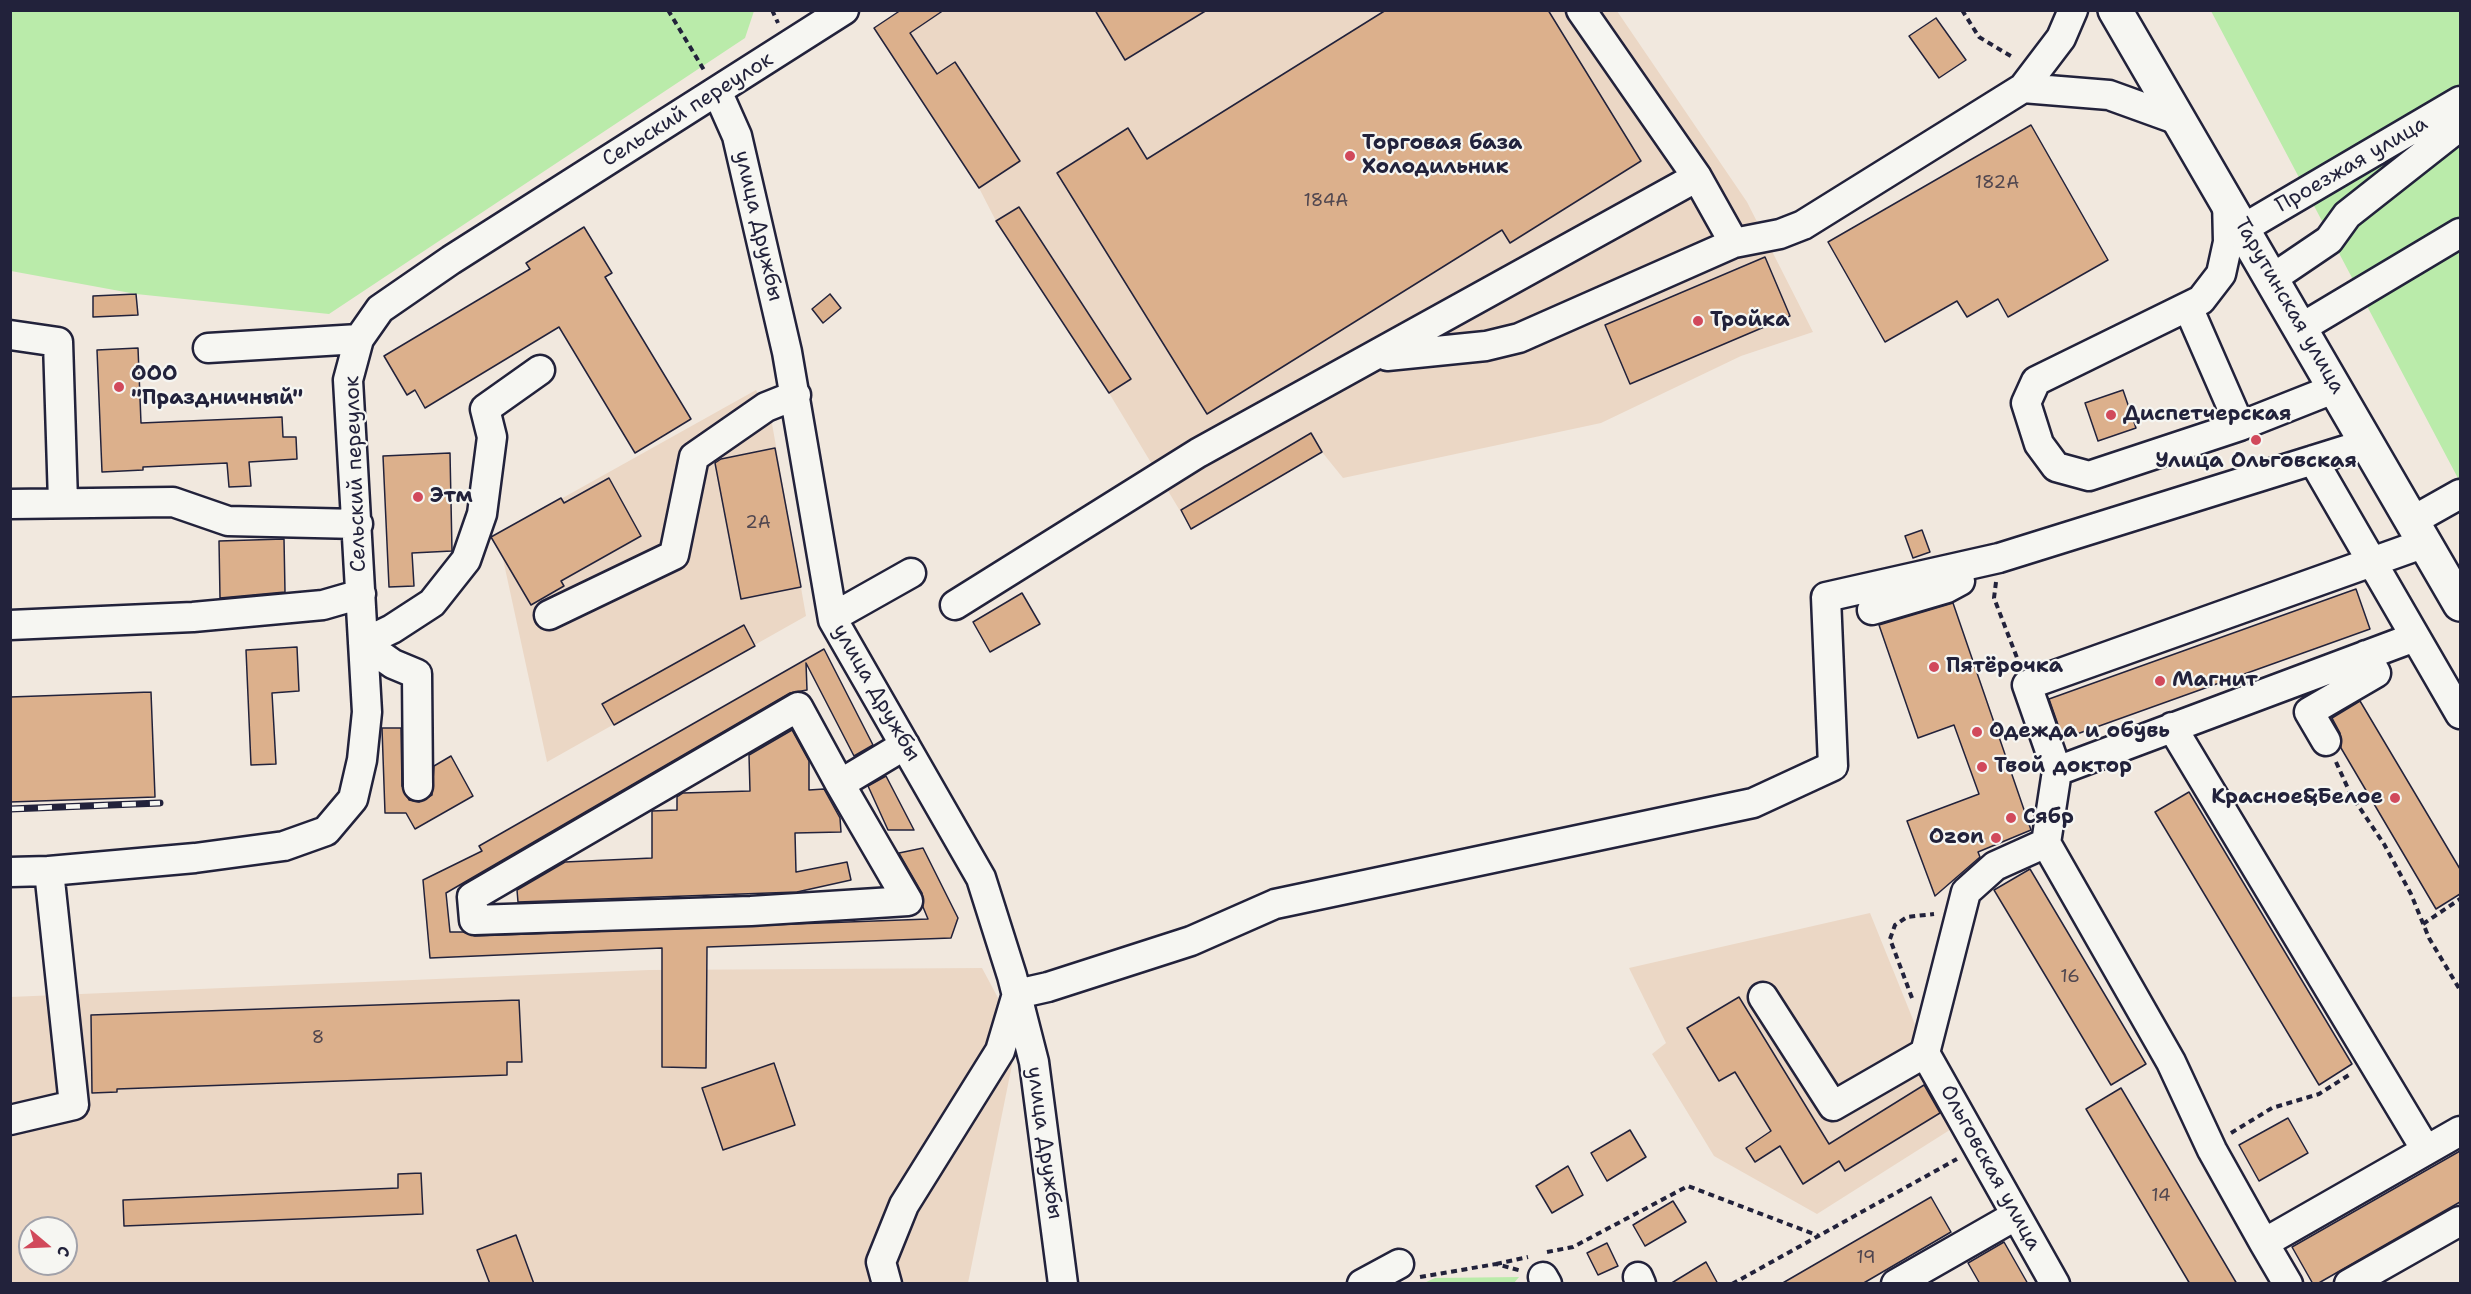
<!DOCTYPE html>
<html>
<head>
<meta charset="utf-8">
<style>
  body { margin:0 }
  #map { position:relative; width:2471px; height:1294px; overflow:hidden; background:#f1e8de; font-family:"Shantell Sans",sans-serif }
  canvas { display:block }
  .frame { position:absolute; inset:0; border:12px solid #22223b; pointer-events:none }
  .north { position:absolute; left:18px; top:1216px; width:60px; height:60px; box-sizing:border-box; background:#f6f6f2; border:2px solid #a1a1a9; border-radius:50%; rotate:109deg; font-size:16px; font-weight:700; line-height:24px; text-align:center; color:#22223b }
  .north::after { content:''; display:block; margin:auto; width:21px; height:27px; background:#d1495b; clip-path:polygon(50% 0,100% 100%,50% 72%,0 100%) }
</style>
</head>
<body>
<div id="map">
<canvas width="2471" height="1294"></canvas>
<div class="frame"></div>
<div class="north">С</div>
</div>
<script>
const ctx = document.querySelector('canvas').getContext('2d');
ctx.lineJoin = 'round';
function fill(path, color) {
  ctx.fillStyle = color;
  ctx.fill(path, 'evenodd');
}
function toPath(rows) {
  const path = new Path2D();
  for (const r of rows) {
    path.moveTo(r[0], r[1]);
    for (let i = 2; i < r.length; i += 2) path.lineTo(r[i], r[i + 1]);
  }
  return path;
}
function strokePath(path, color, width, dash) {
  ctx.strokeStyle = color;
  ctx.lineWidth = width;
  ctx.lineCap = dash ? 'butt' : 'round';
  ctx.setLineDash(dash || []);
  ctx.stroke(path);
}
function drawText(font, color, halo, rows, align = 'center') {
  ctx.font = font + ' "Shantell Sans",sans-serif';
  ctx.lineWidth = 4.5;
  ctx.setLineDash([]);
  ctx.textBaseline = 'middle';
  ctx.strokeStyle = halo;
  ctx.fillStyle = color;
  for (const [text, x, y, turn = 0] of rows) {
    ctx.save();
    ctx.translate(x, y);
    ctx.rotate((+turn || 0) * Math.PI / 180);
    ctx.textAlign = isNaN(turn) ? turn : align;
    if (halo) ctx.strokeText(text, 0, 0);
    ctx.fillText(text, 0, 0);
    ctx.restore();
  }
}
fill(toPath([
  [901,10,1617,11,1747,202,1813,332,1741,356,1601,423,1343,478,1322,452,1191,529,1109,393,996,221,979,188,874,28],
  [756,390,771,418,806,616,547,762,503,559,491,538],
  [1870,913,1956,1126,1817,1214,1714,1156,1652,1054,1666,1043,1629,968],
  [982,968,1018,1035,968,1283,11,1284,10,997,649,970],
  [30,1228,66,1228,66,1264,30,1264]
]), '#ebd7c5');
fill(toPath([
  [10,11,11,10,754,11,745,38,329,314,136,294,11,271],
  [2211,11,2460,11,2460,482],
  [1519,1277,1514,1283,1424,1283,1435,1278]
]), '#baebaa');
const building = toPath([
  [901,10,944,10,910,33,937,74,955,62,1020,161,979,188,874,28,901,10],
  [1095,10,1207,10,1125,60,1095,10],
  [1386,10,1548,10,1641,161,1510,243,1502,230,1207,414,1057,173,1128,128,1147,159,1386,10],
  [1936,18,1966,60,1939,78,1909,36,1936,18],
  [2031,125,2108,260,2008,317,1998,299,1967,317,1957,301,1885,342,1828,242,2031,125],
  [1019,207,1131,379,1109,393,996,221,1019,207],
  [584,227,612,273,605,277,691,419,635,453,559,327,425,408,415,390,407,395,384,356,530,269,526,263,584,227],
  [1765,257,1790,316,1630,384,1605,325,1765,257],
  [136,294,138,315,93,317,93,296,136,294],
  [830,294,841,308,823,323,812,309,830,294],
  [138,348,141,423,282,417,283,437,296,437,297,459,249,462,251,486,229,487,227,463,143,467,143,470,102,472,97,350,138,348],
  [2123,390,2136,428,2098,441,2085,403,2123,390],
  [1311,433,1322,452,1191,529,1181,510,1311,433],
  [775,448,801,587,741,599,715,463,721,459,775,448],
  [450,453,452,551,412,553,414,586,389,587,383,456,450,453],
  [609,478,641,536,561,581,564,586,531,605,491,537,561,498,564,503,609,478],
  [1922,530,1930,552,1913,558,1905,536,1922,530],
  [284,539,285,592,220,598,219,541,284,539],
  [2356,589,2370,629,2063,739,2049,699,2356,589],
  [1022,593,1040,624,990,652,973,622,1022,593],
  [1953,603,2031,830,1978,852,1980,857,1935,896,1907,821,1979,794,1954,725,1918,738,1879,625,1953,603],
  [744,625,755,646,614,725,602,704,744,625],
  [297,647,299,691,272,693,276,764,251,765,246,650,297,647],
  [824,649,873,745,854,756,806,663,807,690,790,693,446,893,450,932,463,932,475,936,928,919,923,907,922,893,899,853,923,848,958,918,951,938,707,947,706,1068,662,1067,662,948,430,958,423,880,482,851,479,846,824,649],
  [151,692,155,797,10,802,10,697,151,692],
  [2360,701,2460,869,2460,894,2436,909,2341,748,2340,733,2332,718,2360,701],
  [382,728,401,728,402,786,409,800,419,802,432,795,434,766,451,756,473,796,415,829,406,813,385,813,382,728],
  [792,730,809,761,809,790,824,789,840,818,841,832,795,833,796,872,847,862,851,880,797,892,518,902,517,890,565,862,652,858,652,811,677,810,677,797,683,793,750,791,749,755,792,730],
  [886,776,914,830,888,830,868,786,886,776],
  [2189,792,2352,1064,2319,1085,2155,812,2189,792],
  [2030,869,2146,1064,2111,1085,1994,890,2030,869],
  [1739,997,1829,1144,1924,1085,1940,1113,1845,1171,1839,1161,1803,1184,1780,1146,1755,1162,1746,1148,1771,1131,1735,1072,1719,1081,1687,1028,1739,997],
  [519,1000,522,1062,507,1062,507,1075,117,1089,117,1092,92,1093,91,1015,519,1000],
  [774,1063,795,1125,723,1150,702,1088,774,1063],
  [2121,1088,2237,1284,2190,1284,2086,1109,2121,1088],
  [2288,1118,2308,1153,2259,1181,2239,1145,2288,1118],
  [1630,1130,1646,1157,1607,1181,1591,1153,1630,1130],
  [2460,1151,2460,1202,2317,1284,2313,1284,2292,1247,2460,1151],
  [1568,1166,1583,1195,1552,1213,1536,1186,1568,1166],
  [421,1173,423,1214,124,1226,123,1200,398,1188,398,1174,421,1173],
  [1931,1197,1951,1232,1862,1284,1781,1284,1931,1197],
  [1673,1201,1686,1222,1645,1246,1633,1225,1673,1201],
  [516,1235,534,1284,490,1284,477,1250,516,1235],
  [2004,1242,2028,1284,1980,1284,1968,1263,2004,1242],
  [1607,1243,1618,1266,1598,1275,1587,1253,1607,1243],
  [1706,1262,1718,1284,1670,1284,1706,1262]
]);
fill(building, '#dcb08c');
strokePath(building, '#22223b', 1.5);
const minor = toPath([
  [2023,88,2061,38,2073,10],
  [717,91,737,136,787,352,833,620,981,878,1012,976,1034,1062,1063,1284],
  [1697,177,1734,243],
  [2227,199,2228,242,2221,274,2201,300,2036,381,2026,403,2039,444,2056,467,2089,476,2240,426],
  [2244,228,2460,101],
  [2273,278,2329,240,2347,215,2460,126],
  [2188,307,2240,426,2336,388],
  [2301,328,2460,233],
  [10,335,58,342,63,502],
  [208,348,359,339],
  [1387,356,1486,346,1519,338,1734,243,1780,234,1803,225,2023,88,2109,95,2181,121],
  [2313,460,2460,714],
  [10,504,173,502,228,521,358,524],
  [2412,521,2460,494],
  [955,605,1198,453,1697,177,1581,10],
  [1872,610,1947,588,1960,581],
  [549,615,674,555,694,457,766,407,796,395],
  [833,617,911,573],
  [10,625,193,617,323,605,361,594],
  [2415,637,2057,771,2027,685,2425,543],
  [2172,727,2426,1150],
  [2326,741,2309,712,2376,673,2366,655],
  [840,784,908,901,751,911,474,920,472,897,798,707,840,784,905,745],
  [418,786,417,674,393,664,363,643,392,629,432,603,466,560,482,514,492,437,485,409,540,370],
  [2046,843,2171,1062,2212,1150,2264,1243],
  [10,872,49,871,195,858,284,846,326,831,353,799,362,760,367,712,348,380,359,339,380,309,451,260,844,10],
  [1763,997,1833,1106,1925,1053,1966,892,1995,866,2046,843,2057,771],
  [1925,1053,2055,1284],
  [10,1120,74,1105,49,871],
  [1543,1277,1547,1284],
  [1638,1277,1641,1284],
  [887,1284,881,1262,904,1205,1000,1051,1017,994,1048,987,1191,941,1275,904,1753,803,1833,766,1826,597,1999,558,2368,443],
  [1362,1284,1399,1264],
  [1896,1284,2015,1216],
  [2288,1284,2264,1243,2460,1131],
  [2349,1284,2460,1221]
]);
const major = toPath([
  [2115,10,2460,604]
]);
strokePath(minor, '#22223b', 33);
strokePath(major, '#22223b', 38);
strokePath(toPath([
  [668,10,704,70],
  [772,10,778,23],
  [1962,10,1979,37,2014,58],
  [1996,582,1994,598,2019,663],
  [2336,762,2351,795,2384,844,2411,894,2429,938,2460,990],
  [2423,924,2460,899],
  [1912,998,1890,939,1895,925,1907,917,1934,914],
  [2231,1133,2272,1108,2319,1094,2352,1073],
  [1547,1252,1573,1247,1688,1186,1819,1236],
  [1496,1264,1528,1257],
  [1420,1277,1496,1264,1522,1271],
  [1732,1284,1957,1159]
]), '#22223b', 4, [6, 4.5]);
strokePath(minor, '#f6f6f2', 28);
strokePath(major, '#f6f6f2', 33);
const rail = toPath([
  [10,809,160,803]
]);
strokePath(rail, '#22223b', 7);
strokePath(rail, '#f6f6f2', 4.5, [14]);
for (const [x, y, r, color] of [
  [1350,156,6,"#d1495b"],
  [1698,321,6,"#d1495b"],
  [119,387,6,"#d1495b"],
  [2111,415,6,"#d1495b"],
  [2256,440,6,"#d1495b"],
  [418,497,6,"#d1495b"],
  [1934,667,6,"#d1495b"],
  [2160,681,6,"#d1495b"],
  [1977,732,6,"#d1495b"],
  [1982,767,6,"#d1495b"],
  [2395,798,6,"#d1495b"],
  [2011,818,6,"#d1495b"],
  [1996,838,6,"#d1495b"]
]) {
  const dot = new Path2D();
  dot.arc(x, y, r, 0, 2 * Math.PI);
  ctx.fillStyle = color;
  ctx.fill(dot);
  strokePath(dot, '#f6f6f2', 2);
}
drawText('18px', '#50464f', null, [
  ["182А",1997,183],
  ["184А",1326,201],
  ["2А",758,523],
  ["16",2070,977],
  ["8",318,1038],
  ["14",2161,1196],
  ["19",1866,1258]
]);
drawText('21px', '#22223b', '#f6f6f2', [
  ["Сельский переулок",688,110,-32],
  ["Проезжая улица",2352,165,-30],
  ["улица Дружбы",758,226,77],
  ["Тарутинская улица",2289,306,60],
  ["Сельский переулок",356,474,-92],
  ["улица Дружбы",876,693,60],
  ["улица Дружбы",1044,1143,82],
  ["Ольговская улица",1990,1168,61]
]);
drawText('bold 21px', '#22223b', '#f6f6f2', [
  ["Торговая база",1362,144],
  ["Холодильник",1362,168],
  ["Тройка",1710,321],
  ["ООО",131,375],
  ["\"Праздничный\"",131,399],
  ["Диспетчерская",2123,415],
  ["Улица Ольговская",2256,462,"center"],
  ["Этм",430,497],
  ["Пятёрочка",1946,667],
  ["Магнит",2172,681],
  ["Одежда и обувь",1989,732],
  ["Твой доктор",1994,767],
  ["Красное&Белое",2383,798,"right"],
  ["Сябр",2023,818],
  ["Ozon",1984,838,"right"]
], 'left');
</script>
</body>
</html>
